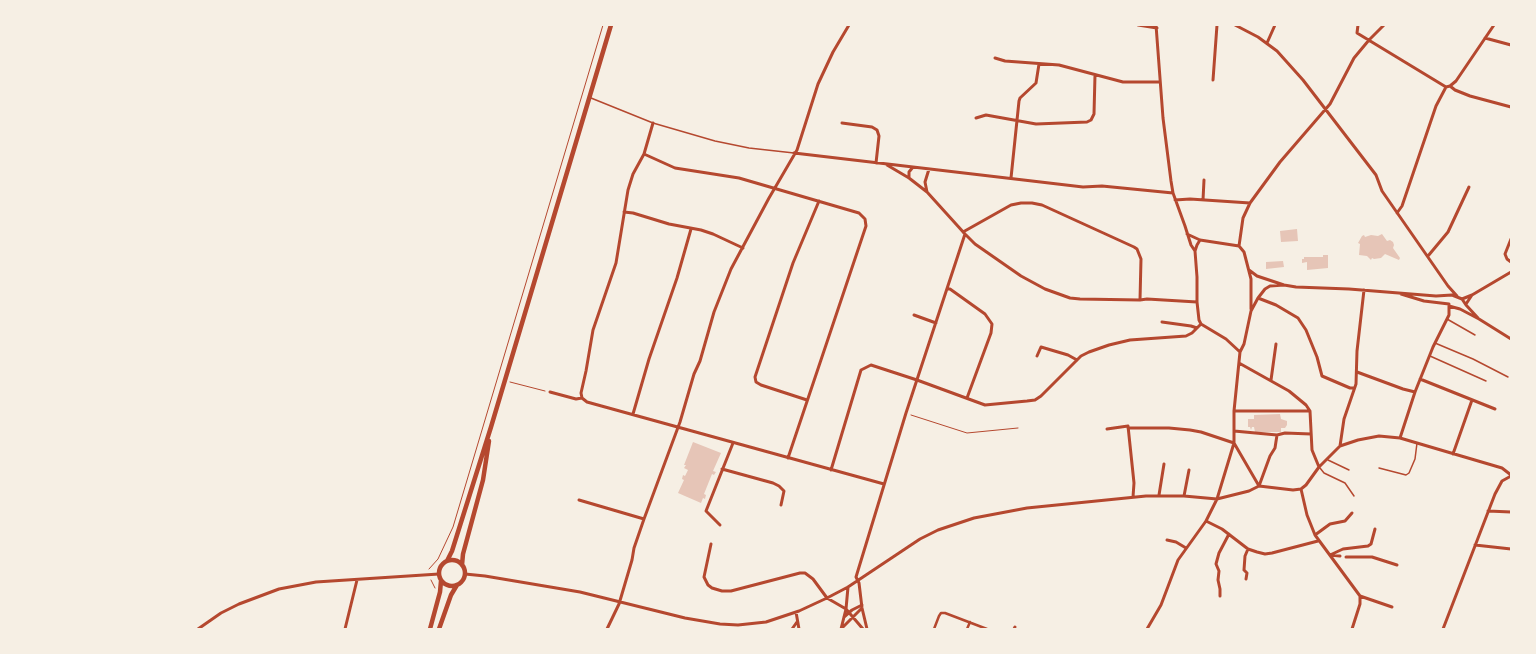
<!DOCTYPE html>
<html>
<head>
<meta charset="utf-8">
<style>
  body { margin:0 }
  #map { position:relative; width:1536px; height:654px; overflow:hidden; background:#f6efe4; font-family:Literata,serif }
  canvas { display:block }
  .frame { position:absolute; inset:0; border:26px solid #f6efe4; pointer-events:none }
</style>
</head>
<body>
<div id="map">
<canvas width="1536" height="654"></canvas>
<div class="frame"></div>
</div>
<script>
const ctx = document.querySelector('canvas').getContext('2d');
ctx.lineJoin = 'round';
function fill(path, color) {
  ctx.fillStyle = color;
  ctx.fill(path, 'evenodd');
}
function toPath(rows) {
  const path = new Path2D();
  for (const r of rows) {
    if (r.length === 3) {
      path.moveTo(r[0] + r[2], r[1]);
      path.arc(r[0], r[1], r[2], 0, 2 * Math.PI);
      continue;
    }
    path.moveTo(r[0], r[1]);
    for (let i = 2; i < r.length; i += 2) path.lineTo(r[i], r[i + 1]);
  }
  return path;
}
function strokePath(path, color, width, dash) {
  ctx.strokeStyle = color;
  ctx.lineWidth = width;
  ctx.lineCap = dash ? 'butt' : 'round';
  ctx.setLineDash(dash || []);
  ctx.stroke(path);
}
fill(toPath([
  [1297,229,1298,241,1281,242,1280,231],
  [1382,234,1387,241,1390,240,1393,242,1394,245,1393,248,1400,258,1399,260,1385,254,1381,258,1374,259,1372,258,1371,260,1367,256,1359,255,1360,244,1358,243,1362,236,1364,235,1365,237,1371,235,1378,236],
  [1323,255,1328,255,1328,268,1307,270,1307,262,1302,263,1302,259,1304,259,1304,257,1323,257],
  [1283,261,1284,267,1266,269,1266,262],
  [1280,414,1281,419,1287,421,1287,425,1285,428,1281,428,1281,432,1255,432,1254,427,1252,427,1251,430,1250,427,1248,427,1248,419,1254,419,1254,415],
  [693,442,721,453,713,471,716,472,714,475,712,474,704,494,706,495,705,499,703,498,701,503,678,493,684,480,682,479,683,475,685,476,688,470,684,468,686,465,684,465]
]), '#e6c5b7');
strokePath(toPath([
  [510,382,545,391],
  [911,415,967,433,1018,428],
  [429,569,438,559,453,527,603,25],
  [431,580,435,588]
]), '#b5482f', 1);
strokePath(toPath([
  [591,98,653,123,715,141,749,148,794,153],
  [1447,319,1475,335],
  [1435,343,1473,359,1508,377],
  [1430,356,1486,381],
  [1328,460,1349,470],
  [1320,468,1324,473,1345,483,1354,496],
  [1379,468,1406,475,1409,473,1415,459,1417,443]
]), '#b5482f', 1.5);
strokePath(toPath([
  [934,629,939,616,941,613,945,613,987,629],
  [967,629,970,622]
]), '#b5482f', 2.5);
strokePath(toPath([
  [1138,25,1157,28],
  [1156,25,1163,118,1171,181,1173,193,1185,226,1191,245,1195,251,1197,277,1197,302,1199,320,1201,324,1226,339,1240,352],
  [1235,25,1258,37,1277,51,1303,80,1376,175,1382,191,1448,286,1457,296],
  [1358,25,1357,33,1446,87,1450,86,1456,81,1494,25],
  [1485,38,1511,45],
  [1267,43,1275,25],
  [995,58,1005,61,1059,65,1123,82,1160,82],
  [1213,80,1217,25],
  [1450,86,1455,90,1470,96,1511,107],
  [976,118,986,115,1036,124,1087,122,1091,120,1094,114,1095,75],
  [842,123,872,127,877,130,879,136,876,163],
  [794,153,1083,187,1102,186,1173,193],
  [644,154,675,168,739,178,859,213,865,219,866,226,788,458],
  [887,165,909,178,927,192,965,234,975,244,1021,276,1045,289,1070,298,1080,299,1140,300,1147,299,1197,302],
  [909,178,909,172,913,167],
  [1011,178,1019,101,1020,98,1036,83,1039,64],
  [927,192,925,182,929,169],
  [1175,200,1190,199,1250,203],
  [1203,200,1204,180],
  [624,212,633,213,669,224,701,230,713,234,743,248],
  [1397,213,1402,206,1436,106,1446,87],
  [963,232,1011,205,1021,203,1032,203,1042,205,1134,247,1137,249,1141,259,1140,300],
  [1187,234,1200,240,1239,246,1244,252,1251,279,1251,309],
  [1511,239,1505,254,1507,259,1511,262],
  [1239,246,1243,218,1250,203,1280,162,1330,104,1354,58,1369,40,1384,25],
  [1195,251,1197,245,1200,240],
  [1428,256,1448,232,1469,187],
  [1249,270,1257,276,1284,285,1296,287,1349,289,1436,296,1452,295,1462,299,1466,305],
  [947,289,950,289,985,314,992,324,991,333,967,398],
  [1401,294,1424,301,1449,304,1449,306,1460,309,1479,319,1511,339],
  [1258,298,1276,305,1298,318,1306,330,1317,357,1322,376,1350,388,1354,388],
  [1462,299,1472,295,1511,272],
  [1466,304,1472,295],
  [1466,305,1478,318],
  [914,315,936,323],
  [1162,322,1191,326,1197,328],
  [1037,356,1041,347,1068,355,1077,360],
  [1239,363,1289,391,1306,405,1310,411,1312,450,1319,467],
  [1357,372,1403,389,1415,392],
  [1420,379,1495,409],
  [1271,380,1276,344],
  [550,392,576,399,582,398,587,402,884,484],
  [582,398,581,393,586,371,593,330,616,263,628,190,633,174,644,154,653,123],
  [807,400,761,385,756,382,755,377,793,263,819,201],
  [1234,411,1310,411],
  [633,414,649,359,677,278,691,229],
  [1128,428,1169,428,1190,430,1201,432,1234,443],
  [1107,429,1128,426,1134,483,1133,497],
  [1234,431,1277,435,1285,433,1311,434],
  [1400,438,1415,392,1433,347,1449,315,1449,306],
  [1234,443,1259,486],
  [1340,446,1344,419,1356,384,1357,351,1364,290],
  [1453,454,1472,400],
  [722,469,773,483,779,486,784,491,781,505],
  [831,470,861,370,871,365,917,380,985,405,1027,401,1035,400,1041,396,1081,356,1089,352,1109,345,1130,340,1186,336,1192,333,1201,324],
  [1259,486,1270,456,1275,448,1277,435],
  [1301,489,1307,515,1315,535,1360,596,1360,604,1352,629],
  [1159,495,1164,464],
  [1184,496,1189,470],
  [579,500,644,519],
  [1488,511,1511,512],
  [1206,521,1222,529,1248,549,1257,552,1265,554,1272,553,1318,541],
  [720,525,706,511,733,443],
  [1315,535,1330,524,1345,521,1352,513],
  [1167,540,1176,542,1186,548],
  [711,544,704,577,708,585,712,588,722,591,731,591,800,573,805,573,813,579,827,598,846,609,863,629],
  [1475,545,1511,549],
  [1330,555,1343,549,1368,546,1371,544,1375,529],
  [1330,555,1340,556],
  [1346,557,1372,557,1397,565],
  [465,574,485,576,580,592,685,618,720,624,738,625,766,622,799,611,827,598,848,587,920,539,938,530,974,518,1027,508,1146,496,1184,496,1217,499,1249,491,1259,486,1293,490,1301,489,1306,485,1319,467,1340,446,1358,440,1379,436,1400,438,1502,468,1511,475],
  [1246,579,1247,573,1244,570,1245,556,1248,549],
  [1220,596,1220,589,1218,580,1219,571,1216,564,1219,553,1229,534],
  [1360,596,1392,607],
  [796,612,799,629],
  [844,617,852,610,862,605],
  [198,629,221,613,239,604,279,589,316,582,439,574],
  [345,629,357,580],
  [607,629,619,604,632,560,634,548,644,519,680,422,694,374,700,361,714,312,731,269,769,198,797,150,818,84,833,52,849,25],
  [792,629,797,622],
  [841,629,846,609,848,587],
  [841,629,862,608],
  [867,629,862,608,859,583,856,577,906,413,965,234],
  [1014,629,1015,627],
  [1147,629,1161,605,1178,560,1206,521,1217,499,1234,443,1234,411,1240,352,1244,344,1251,311,1258,298,1265,289,1270,286,1284,285],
  [1443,629,1495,494,1502,481,1511,476]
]), '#b5482f', 3);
strokePath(toPath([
  [452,573,13],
  [447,561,452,551,491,427,611,25],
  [462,565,463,554,483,480,489,441],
  [430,629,440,592,441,581],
  [439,629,451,595,457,585]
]), '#b5482f', 4.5);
</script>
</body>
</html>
